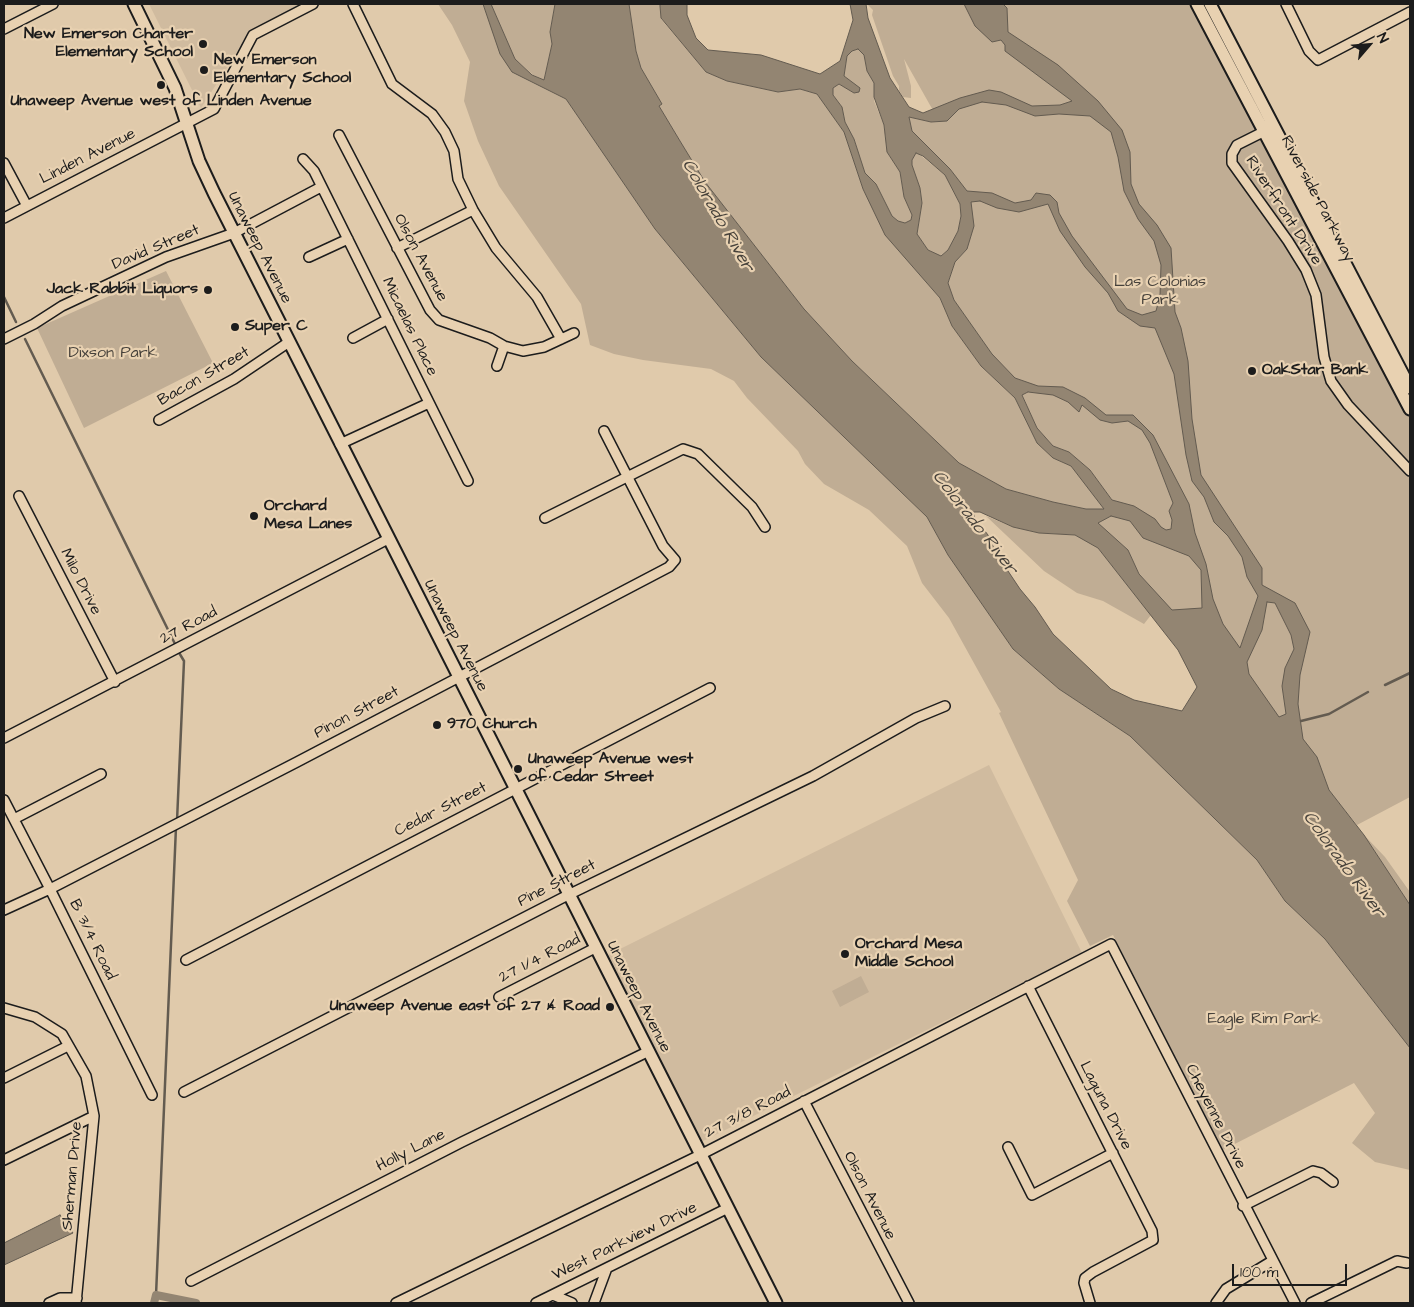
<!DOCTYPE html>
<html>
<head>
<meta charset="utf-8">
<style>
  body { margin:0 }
  #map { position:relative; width:1414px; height:1307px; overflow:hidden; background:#e0caab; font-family:"Architects Daughter",sans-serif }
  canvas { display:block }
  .frame { position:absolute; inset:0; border:5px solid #1c1c1c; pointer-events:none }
  .north { position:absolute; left:1344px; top:20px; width:50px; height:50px; -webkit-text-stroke:4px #e8d1b1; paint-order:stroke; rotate:63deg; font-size:14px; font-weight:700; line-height:20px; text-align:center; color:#1c1c1c }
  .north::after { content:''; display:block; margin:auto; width:18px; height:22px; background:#1c1c1c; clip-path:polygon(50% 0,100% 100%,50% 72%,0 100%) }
  .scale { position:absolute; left:1232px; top:1264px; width:115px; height:22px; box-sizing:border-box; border:2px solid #1c1c1c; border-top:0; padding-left:6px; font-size:15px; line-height:18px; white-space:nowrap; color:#1c1c1c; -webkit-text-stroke:4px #e8d1b1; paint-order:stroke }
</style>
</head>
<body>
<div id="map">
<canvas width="1414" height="1307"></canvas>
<div class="frame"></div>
<div class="north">N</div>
<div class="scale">100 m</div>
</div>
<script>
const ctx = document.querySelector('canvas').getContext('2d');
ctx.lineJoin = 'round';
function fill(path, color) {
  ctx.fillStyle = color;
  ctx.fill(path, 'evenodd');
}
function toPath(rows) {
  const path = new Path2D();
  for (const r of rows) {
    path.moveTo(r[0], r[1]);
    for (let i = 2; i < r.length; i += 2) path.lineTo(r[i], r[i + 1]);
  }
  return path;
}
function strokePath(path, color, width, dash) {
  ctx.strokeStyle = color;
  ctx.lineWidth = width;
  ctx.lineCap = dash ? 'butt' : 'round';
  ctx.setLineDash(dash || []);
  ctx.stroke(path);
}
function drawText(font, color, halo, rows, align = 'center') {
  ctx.font = font + ' "Architects Daughter",sans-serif';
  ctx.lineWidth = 4.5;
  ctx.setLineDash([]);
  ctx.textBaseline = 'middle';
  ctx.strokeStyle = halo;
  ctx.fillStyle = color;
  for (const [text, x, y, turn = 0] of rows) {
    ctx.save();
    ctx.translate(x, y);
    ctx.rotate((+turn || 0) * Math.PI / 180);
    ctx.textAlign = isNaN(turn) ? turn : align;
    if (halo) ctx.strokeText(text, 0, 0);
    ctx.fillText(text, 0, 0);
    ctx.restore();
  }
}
fill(toPath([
  [149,4,307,4,250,32,201,108],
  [989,765,1082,953,701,1142,608,955]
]), '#d0bb9f');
fill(toPath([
  [438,4,483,4,512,71,566,99,655,229,761,357,927,517,948,555,1013,649,1059,689,1130,736,1257,860,1285,901,1325,939,1410,1048,1410,1170,1375,1162,1352,1143,1375,1113,1354,1083,1223,1150,1113,935,1090,946,1067,901,1078,880,999,713,1001,712,949,618,922,583,907,546,869,510,824,484,805,464,798,451,747,398,734,381,711,369,643,360,614,354,590,345,581,304,499,186,478,141,464,101,470,62,452,25],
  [491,4,555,4,550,32,552,44,544,80,533,75,515,59],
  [629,4,660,4,661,19,706,72,727,81,778,92,800,89,817,94,844,132,863,189,904,255,940,298,952,326,981,366,1015,398,1037,443,1053,458,1071,466,1105,509,1086,509,1053,502,1006,489,959,463,852,361,804,309,705,182,680,141,659,106,662,104,641,68,636,51],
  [867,4,1191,4,1410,418,1410,797,1357,825,1208,641,1172,611,1139,574,1128,550,1097,523,1111,515,1124,518,1120,510,1090,470,1069,452,1053,446,1037,428,1022,394,1032,392,1025,382,1015,378,992,354,954,300,948,284,955,262,967,249,963,186,950,169,912,131,909,117,931,122,939,121,904,59,911,86,911,98,903,97,899,91,899,86,893,76,872,15,873,10],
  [858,49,864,55,867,71,874,83,874,101,884,125,888,154,900,172,904,197,912,215,911,220,905,223,898,221,892,216,876,184,865,173,854,139,845,122,841,105,833,95,833,88,839,84,854,93,859,88,844,76,847,56,852,51],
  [916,153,919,154,945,175,960,204,961,216,958,231,948,250,940,256,928,250,917,234,922,203,920,188,912,165,912,160],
  [166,271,213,363,84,428,37,328],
  [986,516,1013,527,1039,533,1075,535,1083,538,1098,548,1151,615,1144,624,1103,601,1077,593,1044,571],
  [1364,835,1385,857,1410,892,1410,905],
  [861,976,869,992,840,1007,832,991]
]), '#c0ad94');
const water = toPath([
  [483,4,491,4,515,59,532,75,544,80,552,44,550,32,555,4,629,4,636,51,641,68,662,104,659,106,680,141,705,182,804,309,852,361,959,463,1006,489,1053,502,1086,509,1104,509,1071,466,1053,458,1037,443,1015,398,981,366,952,326,940,298,885,235,863,189,844,132,817,94,800,89,778,92,727,81,706,72,661,18,660,6,660,4,687,4,687,15,696,38,708,50,761,55,820,74,840,61,853,20,850,4,866,4,868,18,890,78,909,107,923,113,960,98,989,90,1001,92,1032,106,1060,105,1072,101,1005,51,1005,45,1001,40,992,42,975,26,964,4,1003,4,1007,8,1008,32,1058,65,1098,101,1122,130,1130,152,1131,184,1139,204,1157,225,1171,248,1175,312,1181,328,1188,361,1192,419,1201,475,1262,568,1262,585,1295,603,1310,632,1300,675,1298,704,1303,739,1317,757,1329,790,1364,835,1410,905,1410,1048,1325,939,1285,901,1257,860,1130,736,1059,689,1013,649,948,555,927,517,761,357,655,229,566,99,512,72,500,54,483,4],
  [858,49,864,55,867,71,874,83,874,97,884,125,887,152,900,172,904,197,912,215,911,220,905,223,898,221,892,216,876,184,865,173,854,139,845,122,842,107,833,95,833,88,839,84,854,93,859,92,860,88,844,76,847,56,852,51,858,49],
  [982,102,1006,105,1035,116,1059,114,1090,116,1111,132,1118,157,1124,191,1138,219,1154,241,1161,265,1160,296,1156,311,1142,315,1127,309,1072,236,1059,213,1057,202,1050,195,1036,193,1031,200,1015,203,992,193,967,191,950,169,912,131,909,117,931,122,947,121,959,109,982,102],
  [916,153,923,156,945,175,960,204,961,216,958,231,948,250,941,256,928,250,917,234,922,203,920,188,912,165,912,160,916,153],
  [980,201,997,208,1019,212,1048,204,1060,231,1085,267,1108,293,1118,311,1140,326,1155,328,1174,374,1186,455,1192,481,1204,497,1214,522,1228,536,1242,557,1247,577,1258,596,1240,648,1223,624,1213,599,1206,564,1195,533,1189,504,1153,435,1133,415,1106,415,1085,398,1063,387,1038,386,1015,378,992,354,954,300,948,283,955,262,967,249,974,226,971,202,980,201],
  [1028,392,1053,395,1068,402,1079,412,1082,405,1100,420,1112,423,1128,421,1142,430,1150,443,1173,503,1169,511,1172,520,1171,529,1166,530,1161,527,1155,519,1134,506,1112,500,1090,470,1069,452,1053,446,1037,428,1022,395,1028,392],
  [973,512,980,512,1013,527,1039,533,1075,535,1098,548,1178,650,1197,687,1182,711,1134,700,1111,689,1053,634,1035,607,1020,589,996,553,988,535,975,518,973,512],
  [1111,516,1130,521,1143,538,1189,556,1201,570,1202,608,1172,610,1139,574,1128,550,1098,523,1111,516],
  [1267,602,1275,603,1291,635,1294,649,1285,668,1282,686,1286,714,1279,717,1249,674,1247,662,1262,630,1267,602],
  [60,1215,73,1233,4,1265,4,1243,60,1215]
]);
fill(water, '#938572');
strokePath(water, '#635b50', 1);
strokePath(toPath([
  [4,297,16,322],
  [25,339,176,646],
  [1385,685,1410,673],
  [1301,721,1329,714,1368,692],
  [177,821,184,661,178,651],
  [156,1295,176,827]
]), '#635b50', 2.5);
strokePath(toPath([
  [154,1303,156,1295,196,1303]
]), '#938572', 8);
const minor = toPath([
  [353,4,392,84,432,114,445,132,454,151,458,179,473,210,496,248,537,297,561,339],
  [1286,4,1309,51,1318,60,1410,12],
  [4,29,53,4],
  [1263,132,1237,145,1232,154,1232,163,1288,241,1306,270,1316,295,1324,357,1331,381,1348,405,1410,471],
  [339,135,430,310,439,320,490,338,504,346,523,351,544,347,574,333],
  [303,159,314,171,468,481],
  [4,163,27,206],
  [4,218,214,109,253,35,313,4],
  [397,248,473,210],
  [309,257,348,239],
  [353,338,388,319],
  [4,339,34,324,62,306,166,257,234,233,321,187],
  [497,366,504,346],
  [159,420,234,379,289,342],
  [340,444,429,403],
  [19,496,115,682],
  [545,518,683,449,698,454,752,507,765,527],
  [4,738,388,539],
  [4,800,50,889,152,1095],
  [14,819,101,774],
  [4,910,50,889,297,762,669,567,675,560,663,546,604,431],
  [186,960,710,688],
  [1028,986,1152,1231,1153,1240,1093,1272,1085,1278,1084,1283,1090,1303],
  [499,997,595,948],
  [4,1008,35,1017,62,1034,86,1076,94,1116,76,1303],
  [4,1078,68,1046],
  [184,1092,568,895,813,776,916,718,945,706],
  [804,1101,909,1303],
  [1008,1147,1032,1195,1113,1153],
  [4,1160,94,1116],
  [1243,1206,1313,1171,1321,1173,1333,1182],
  [191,1281,462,1142,647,1052],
  [553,1295,572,1303],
  [49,1303,60,1298,77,1298],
  [396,1303,700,1155,1111,944,1295,1303],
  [536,1303,728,1208],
  [594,1303,607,1268],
  [1216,1303,1226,1289,1272,1261],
  [1311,1303,1397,1261,1407,1263]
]);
const major = toPath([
  [134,4,175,88,199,161,214,193,776,1303],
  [1197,4,1410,409],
  [1210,4,1410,388]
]);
strokePath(minor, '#1c1c1c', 12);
strokePath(major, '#1c1c1c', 15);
strokePath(minor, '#e8d1b1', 9);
strokePath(major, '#e8d1b1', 11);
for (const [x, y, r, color] of [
  [203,44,5,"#1c1c1c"],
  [204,70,5,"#1c1c1c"],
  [161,85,5,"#1c1c1c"],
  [208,290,5,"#1c1c1c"],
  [235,327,5,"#1c1c1c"],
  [1252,371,5,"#1c1c1c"],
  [254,516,5,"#1c1c1c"],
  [437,725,5,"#1c1c1c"],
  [518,769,5,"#1c1c1c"],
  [845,954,5,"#1c1c1c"],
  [610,1007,5,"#1c1c1c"]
]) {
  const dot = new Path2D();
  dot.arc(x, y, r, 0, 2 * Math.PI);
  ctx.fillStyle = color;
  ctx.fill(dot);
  strokePath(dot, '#e8d1b1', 2);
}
drawText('bold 16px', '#1c1c1c', '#e8d1b1', [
  ["New Emerson Charter",193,35,"right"],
  ["Elementary School",193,53,"right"],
  ["New Emerson",214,61],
  ["Elementary School",214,79],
  ["Unaweep Avenue west of Linden Avenue",161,102,"center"],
  ["Jack Rabbit Liquors",198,290,"right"],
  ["Super C",245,327],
  ["OakStar Bank",1262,371],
  ["Orchard",264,507],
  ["Mesa Lanes",264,525],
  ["970 Church",447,725],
  ["Unaweep Avenue west",528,760],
  ["of Cedar Street",528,778],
  ["Orchard Mesa",855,945],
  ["Middle School",855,963],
  ["Unaweep Avenue east of 27 ¼ Road",600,1007,"right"]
], 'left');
drawText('16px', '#1c1c1c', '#e8d1b1', [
  ["Linden Avenue",88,157,-27],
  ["Riverside Parkway",1317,199,62],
  ["Riverfront Drive",1283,211,57],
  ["David Street",156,248,-23],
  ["Unaweep Avenue",259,248,63],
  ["Olson Avenue",420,258,62],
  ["Micaelas Place",409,327,64],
  ["Bacon Street",204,377,-30],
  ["Milo Drive",80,582,63],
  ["27 Road",189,626,-28],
  ["Unaweep Avenue",455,636,63],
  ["Pinon Street",357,713,-28],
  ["Cedar Street",441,810,-27],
  ["Pine Street",557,884,-27],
  ["B 3/4 Road",92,940,64],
  ["27 1/4 Road",540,959,-27],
  ["Unaweep Avenue",638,997,63],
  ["Laguna Drive",1105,1106,63],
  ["27 3/8 Road",748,1113,-27],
  ["Cheyenne Drive",1215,1117,63],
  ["Holly Lane",411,1151,-27],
  ["Sherman Drive",73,1176,-85],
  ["Olson Avenue",869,1196,63],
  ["West Parkview Drive",625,1242,-26]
]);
drawText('16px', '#45403a', '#e8d1b1', [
  ["Las Colonias",1160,283],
  ["Park",1160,301],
  ["Dixson Park",113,354],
  ["Eagle Rim Park",1264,1020]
]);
drawText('italic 18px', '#46413a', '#e8d1b1', [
  ["Colorado River",717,216,60],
  ["Colorado River",974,523,52],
  ["Colorado River",1343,865,54]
]);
</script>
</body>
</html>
